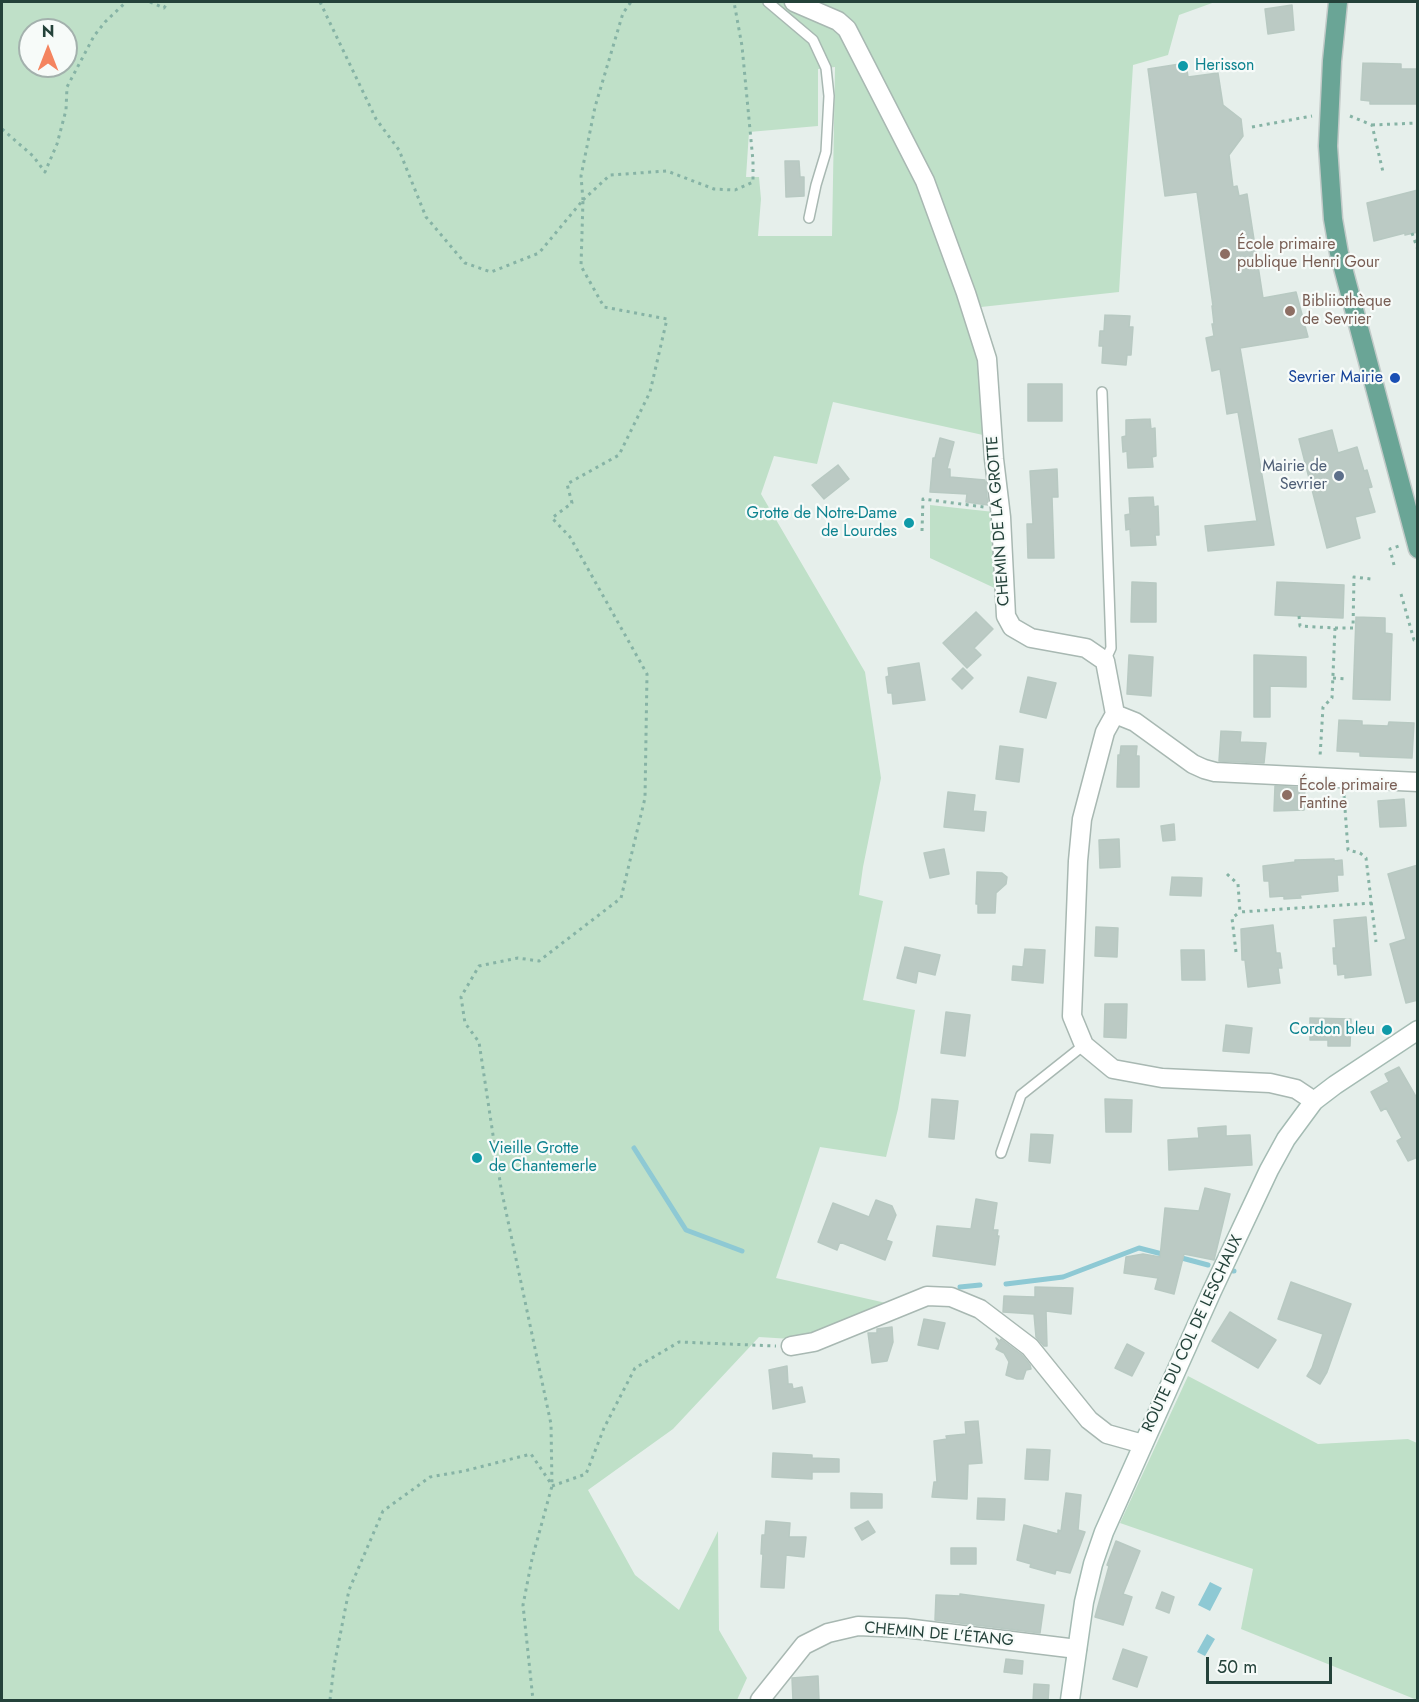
<!DOCTYPE html>
<html>
<head>
<meta charset="utf-8">
<style>
  body { margin:0 }
  #map { position:relative; width:1419px; height:1702px; overflow:hidden; background:#e6efeb; font-family:Jost,sans-serif }
  canvas { display:block }
  .frame { position:absolute; inset:0; border:3px solid #24423a; pointer-events:none }
  .north { position:absolute; left:18px; top:18px; width:60px; height:60px; box-sizing:border-box; background:#f7fbf9; border:2px solid #a3b1ad; border-radius:50%; rotate:0deg; font-size:16px; font-weight:700; line-height:24px; text-align:center; color:#24423a }
  .north::after { content:''; display:block; margin:auto; width:21px; height:27px; background:#f4845f; clip-path:polygon(50% 0,100% 100%,50% 72%,0 100%) }
  .scale { position:absolute; left:1206px; top:1657px; width:126px; height:27px; box-sizing:border-box; border:3px solid #24423a; border-top:0; padding-left:8px; font-size:18px; line-height:21px; white-space:nowrap; color:#24423a; -webkit-text-stroke:4px #f7fbf9; paint-order:stroke }
</style>
</head>
<body>
<div id="map">
<canvas width="1419" height="1702"></canvas>
<div class="frame"></div>
<div class="north">N</div>
<div class="scale">50 m</div>
</div>
<script>
const ctx = document.querySelector('canvas').getContext('2d');
ctx.lineJoin = 'round';
function fill(path, color) {
  ctx.fillStyle = color;
  ctx.fill(path, 'evenodd');
}
function toPath(rows) {
  const path = new Path2D();
  for (const r of rows) {
    path.moveTo(r[0], r[1]);
    for (let i = 2; i < r.length; i += 2) path.lineTo(r[i], r[i + 1]);
  }
  return path;
}
function strokePath(path, color, width, dash) {
  ctx.strokeStyle = color;
  ctx.lineWidth = width;
  ctx.lineCap = dash ? 'butt' : 'round';
  ctx.setLineDash(dash || []);
  ctx.stroke(path);
}
function drawText(font, color, halo, rows, align = 'center') {
  ctx.font = font + ' Jost,sans-serif';
  ctx.lineWidth = 4.5;
  ctx.setLineDash([]);
  ctx.textBaseline = 'middle';
  ctx.strokeStyle = halo;
  ctx.fillStyle = color;
  for (const [text, x, y, turn = 0] of rows) {
    ctx.save();
    ctx.translate(x, y);
    ctx.rotate((+turn || 0) * Math.PI / 180);
    ctx.textAlign = isNaN(turn) ? turn : align;
    if (halo) ctx.strokeText(text, 0, 0);
    ctx.fillText(text, 0, 0);
    ctx.restore();
  }
}
fill(toPath([
  [2,2,1215,2,1179,15,1168,55,1133,65,1119,292,981,307,983,435,833,402,817,464,774,456,761,494,865,672,881,778,863,867,859,895,883,901,863,1000,915,1010,898,1109,886,1157,820,1147,776,1278,886,1303,810,1334,791,1339,759,1337,673,1429,588,1490,635,1575,679,1610,718,1531,719,1630,747,1678,737,1700,2,1700],
  [30,30,66,30,66,66,30,66],
  [835,67,832,236,758,236,761,199,759,177,746,177,749,132,818,126,818,69],
  [930,505,994,512,1001,591,930,558],
  [1188,1376,1318,1444,1408,1439,1417,1443,1417,1700,1241,1629,1253,1569,1120,1523]
]), '#bfe0c8');
fill(toPath([
  [1210,1582,1222,1588,1210,1611,1198,1605],
  [1207,1634,1215,1639,1205,1656,1197,1652]
]), '#8ec9d4');
strokePath(toPath([
  [634,1148,686,1230,742,1251],
  [1178,1257,1208,1265],
  [1233,1271,1234,1271],
  [1006,1284,1063,1277,1139,1248,1166,1255],
  [960,1287,980,1285]
]), '#8ec9d4', 5);
const building = toPath([
  [1292,5,1294,30,1268,34,1265,9,1292,5],
  [1186,63,1188,77,1218,73,1223,105,1241,119,1243,136,1229,155,1233,187,1237,186,1239,196,1247,194,1263,298,1296,292,1308,337,1240,348,1274,545,1208,551,1205,526,1257,521,1238,412,1227,414,1220,369,1212,371,1206,338,1214,336,1212,324,1214,324,1212,306,1213,306,1197,192,1165,196,1148,69,1186,63],
  [1363,63,1401,64,1401,69,1418,69,1418,104,1370,104,1370,101,1361,100,1363,63],
  [785,161,799,161,800,177,804,177,804,196,786,197,785,161],
  [1418,190,1418,232,1405,235,1405,233,1374,241,1367,203,1418,190],
  [1105,315,1130,316,1129,327,1133,327,1131,355,1127,355,1126,365,1102,363,1103,346,1099,346,1100,331,1104,331,1105,315],
  [1028,384,1062,384,1062,421,1028,421,1028,384],
  [1150,419,1151,429,1155,428,1156,456,1152,457,1153,467,1128,468,1127,451,1123,452,1122,437,1126,436,1126,420,1150,419],
  [1332,430,1338,453,1357,447,1364,471,1367,470,1372,487,1368,488,1375,512,1355,517,1360,538,1327,548,1299,439,1332,430],
  [940,438,954,442,947,469,950,469,950,477,985,480,988,505,966,502,967,494,930,492,933,458,935,458,940,438],
  [838,465,849,479,824,499,812,485,838,465],
  [1057,469,1058,497,1052,497,1054,558,1028,558,1027,524,1033,524,1030,471,1057,469],
  [1153,497,1154,507,1158,506,1159,535,1155,535,1156,545,1131,546,1130,529,1126,530,1125,515,1130,514,1129,498,1153,497],
  [1132,582,1156,583,1156,622,1131,622,1132,582],
  [1277,582,1344,585,1343,618,1275,615,1277,582],
  [976,612,993,629,974,648,981,655,967,668,943,643,976,612],
  [1356,617,1385,618,1385,633,1392,634,1390,700,1353,699,1356,617],
  [1129,655,1153,657,1151,696,1127,694,1129,655],
  [1254,655,1306,657,1306,687,1270,686,1270,717,1254,717,1254,655],
  [919,663,925,700,893,704,892,693,888,693,886,677,889,676,888,668,919,663],
  [963,668,973,678,962,689,952,679,963,668],
  [1028,677,1056,683,1046,718,1020,712,1028,677],
  [1339,720,1362,721,1362,725,1388,726,1389,722,1414,723,1412,758,1360,756,1360,752,1337,751,1339,720],
  [1221,731,1241,732,1240,742,1266,743,1264,763,1219,761,1221,731],
  [1000,746,1023,749,1019,782,996,779,1000,746],
  [1121,746,1137,746,1136,756,1139,756,1139,787,1117,787,1118,755,1120,755,1121,746],
  [1275,786,1305,788,1304,810,1274,811,1275,786],
  [948,792,975,795,973,811,986,812,984,831,944,827,948,792],
  [1404,799,1406,826,1380,827,1378,801,1404,799],
  [1174,824,1175,840,1163,841,1161,826,1174,824],
  [1119,839,1120,867,1100,868,1099,840,1119,839],
  [944,849,949,874,930,878,924,853,944,849],
  [1334,859,1334,861,1342,860,1343,875,1337,875,1338,891,1300,895,1301,898,1284,899,1284,896,1270,897,1269,881,1264,881,1263,866,1295,862,1295,860,1334,859],
  [1418,865,1418,1000,1406,1003,1390,944,1406,939,1388,874,1418,865],
  [977,872,1002,873,1007,877,1006,884,996,893,995,913,978,913,978,904,976,904,977,872],
  [1172,877,1202,878,1201,896,1170,895,1172,877],
  [1366,917,1371,975,1345,978,1345,974,1338,975,1337,964,1334,964,1333,948,1336,948,1334,920,1366,917],
  [1273,925,1276,953,1280,953,1282,968,1278,968,1280,983,1248,987,1245,960,1242,960,1241,929,1273,925],
  [1096,927,1118,928,1117,957,1095,956,1096,927],
  [905,947,940,955,935,975,918,971,916,983,897,978,905,947],
  [1025,949,1045,950,1043,983,1012,980,1013,966,1023,967,1025,949],
  [1181,950,1204,950,1205,980,1182,980,1181,950],
  [1105,1004,1127,1004,1126,1038,1104,1037,1105,1004],
  [946,1012,970,1015,965,1056,941,1053,946,1012],
  [1310,1018,1351,1019,1350,1046,1328,1046,1328,1040,1310,1040,1310,1018],
  [1226,1025,1252,1028,1249,1053,1223,1051,1226,1025],
  [1399,1067,1418,1100,1418,1157,1408,1161,1397,1141,1402,1138,1386,1108,1381,1111,1371,1092,1389,1082,1385,1074,1399,1067],
  [932,1099,958,1101,954,1139,929,1137,932,1099],
  [1105,1099,1132,1100,1131,1132,1106,1132,1105,1099],
  [1226,1126,1226,1136,1250,1135,1252,1165,1169,1170,1168,1140,1199,1138,1198,1128,1226,1126],
  [1031,1134,1053,1135,1050,1163,1029,1161,1031,1134],
  [1205,1188,1230,1194,1214,1260,1184,1254,1174,1294,1155,1289,1158,1278,1124,1273,1126,1257,1143,1254,1160,1257,1165,1208,1199,1211,1205,1188],
  [976,1199,997,1203,993,1230,998,1230,997,1236,999,1236,995,1265,933,1256,937,1226,971,1229,976,1199],
  [876,1200,892,1206,896,1215,886,1240,892,1242,885,1260,840,1242,837,1250,818,1242,833,1203,869,1217,876,1200],
  [1291,1282,1351,1304,1327,1372,1320,1384,1307,1376,1312,1368,1323,1334,1278,1319,1291,1282],
  [1035,1287,1073,1288,1071,1314,1046,1311,1047,1346,1044,1346,1036,1337,1034,1314,1003,1312,1004,1296,1035,1297,1035,1287],
  [1230,1312,1276,1340,1258,1368,1212,1341,1230,1312],
  [924,1319,945,1323,938,1349,918,1345,924,1319],
  [892,1327,893,1342,887,1361,872,1363,868,1333,877,1333,877,1329,892,1327],
  [996,1338,1000,1341,1001,1339,1022,1355,1030,1365,1031,1369,1026,1370,1023,1379,1017,1379,1006,1375,1009,1362,1004,1353,996,1349,999,1344,996,1338],
  [1127,1344,1144,1353,1132,1376,1115,1368,1127,1344],
  [787,1366,788,1384,792,1384,793,1389,802,1387,805,1402,773,1409,769,1370,787,1366],
  [978,1421,982,1463,968,1464,967,1499,932,1497,934,1482,937,1482,934,1441,947,1439,946,1436,966,1434,965,1422,978,1421],
  [1027,1449,1050,1450,1048,1480,1025,1479,1027,1449],
  [773,1453,812,1455,812,1458,839,1459,839,1472,812,1472,812,1479,772,1477,773,1453],
  [851,1493,882,1494,882,1508,851,1508,851,1493],
  [1066,1493,1081,1495,1078,1530,1085,1532,1070,1573,1056,1570,1055,1574,1030,1567,1031,1564,1017,1560,1024,1525,1058,1534,1058,1530,1061,1531,1066,1493],
  [978,1498,1005,1499,1004,1520,977,1519,978,1498],
  [766,1521,790,1523,789,1537,806,1537,804,1557,786,1555,784,1588,761,1587,763,1554,761,1554,762,1535,765,1535,766,1521],
  [868,1521,875,1532,862,1540,855,1528,868,1521],
  [1116,1541,1140,1551,1123,1594,1132,1597,1123,1625,1095,1617,1109,1566,1107,1565,1116,1541],
  [951,1548,976,1548,976,1564,951,1564,951,1548],
  [1162,1592,1174,1597,1169,1613,1156,1608,1162,1592],
  [960,1594,1044,1605,1040,1633,935,1620,936,1595,960,1596,960,1594],
  [1123,1649,1147,1657,1137,1687,1113,1679,1123,1649],
  [1006,1659,1023,1661,1022,1674,1004,1672,1006,1659],
  [818,1676,819,1701,793,1701,792,1678,818,1676],
  [1034,1684,1049,1685,1048,1701,1033,1701,1034,1684]
]);
fill(building, '#bbcac4');
strokePath(building, '#b8c9c2', 1.5);
const service = toPath([
  [768,2,813,40,826,68,829,96,826,152,816,185,809,218],
  [1102,392,1111,648,1105,661],
  [1001,1153,1021,1095,1084,1045]
]);
const minor = toPath([
  [794,2,838,21,847,29,925,181,966,293,987,359,994,459,1001,517,1006,616,1012,627,1031,638,1086,648,1105,661,1115,714,1135,722,1193,764,1204,769,1215,772,1418,782],
  [1115,714,1105,732,1082,819,1078,861,1072,1016,1084,1045,1113,1069,1162,1078,1270,1083,1296,1089,1314,1101],
  [791,1346,814,1342,927,1296,951,1297,980,1309,1030,1347,1089,1420,1107,1434,1143,1444],
  [760,1700,804,1645,828,1633,858,1626,905,1628,1077,1649]
]);
const secondary = toPath([
  [1070,1700,1084,1602,1093,1564,1104,1532,1212,1291,1269,1170,1286,1139,1314,1101,1335,1085,1418,1030]
]);
const primary = toPath([
  [1338,2,1332,61,1328,146,1333,219,1339,253,1418,549]
]);
strokePath(service, '#a8b8b2', 12);
strokePath(minor, '#a8b8b2', 21);
strokePath(secondary, '#a4bbb3', 21);
strokePath(primary, '#c2cac8', 21);
strokePath(toPath([
  [150,2,164,8,168,2],
  [320,2,376,119,399,150,426,217,465,263,491,272,539,253,583,200,581,266,604,307,667,319,650,392,619,455,567,484,572,503,552,518,570,537,647,674,645,798,621,898,539,961,518,958,479,966,461,997,465,1023,479,1042,501,1188,551,1424,552,1486,532,1559,523,1605,533,1700],
  [1350,116,1372,125,1383,172],
  [1372,125,1418,123],
  [1252,127,1312,116],
  [2,129,33,156,45,172,57,144,66,110,67,87,94,36,105,22,126,2],
  [583,200,610,175,667,171,714,189,735,190,753,182,753,161,742,46,734,2],
  [583,200,581,176,595,107,623,13,631,2],
  [1412,233,1418,250],
  [922,531,923,499,984,507],
  [1394,565,1390,549,1399,546],
  [1401,594,1414,640,1418,640],
  [1299,616,1300,626,1335,628,1332,698,1323,707,1320,757],
  [1335,628,1353,628,1354,577,1371,579],
  [1333,678,1347,679],
  [1344,795,1348,850,1360,853,1366,858,1376,942],
  [1227,874,1238,884,1240,912,1372,903],
  [1236,952,1232,918,1240,912],
  [552,1486,586,1474,604,1428,635,1368,679,1342,776,1346],
  [330,1700,334,1666,349,1590,383,1511,430,1477,464,1471,531,1454,552,1485]
]), '#86b3a5', 3, [3, 4.5]);
strokePath(service, '#fff', 9);
strokePath(minor, '#fff', 18);
strokePath(secondary, '#fff', 18);
strokePath(primary, '#6aa596', 18);
for (const [x, y, r, color] of [
  [1183,66,6,"#0f9aa8"],
  [1225,254,6,"#8d6e63"],
  [1290,311,6,"#8d6e63"],
  [1395,378,6,"#1a4fb4"],
  [1339,476,6,"#5c6f8a"],
  [909,523,6,"#0f9aa8"],
  [1287,795,6,"#8d6e63"],
  [1387,1030,6,"#0f9aa8"],
  [477,1158,6,"#0f9aa8"]
]) {
  const dot = new Path2D();
  dot.arc(x, y, r, 0, 2 * Math.PI);
  ctx.fillStyle = color;
  ctx.fill(dot);
  strokePath(dot, '#f7fbf9', 2);
}
drawText('16px', '#0d838f', '#f7fbf9', [
  ["Herisson",1195,66],
  ["Grotte de Notre-Dame",897,514,"right"],
  ["de Lourdes",897,532,"right"],
  ["Cordon bleu",1375,1030,"right"],
  ["Vieille Grotte",489,1149],
  ["de Chantemerle",489,1167]
], 'left');
drawText('16px', '#785e54', '#f7fbf9', [
  ["École primaire",1237,245],
  ["publique Henri Gour",1237,263],
  ["Bibliiothèque",1302,302],
  ["de Sevrier",1302,320],
  ["École primaire",1299,786],
  ["Fantine",1299,804]
], 'left');
drawText('16px', '#164399', '#f7fbf9', [
  ["Sevrier Mairie",1383,378]
], 'right');
drawText('16px', '#4e5e75', '#f7fbf9', [
  ["Mairie de",1327,467],
  ["Sevrier",1327,485]
], 'right');
drawText('16px', '#24423a', '#f7fbf9', [
  ["CHEMIN DE LA GROTTE",999,521,-94],
  ["ROUTE DU COL DE LESCHAUX",1193,1334,-65],
  ["CHEMIN DE L'ÉTANG",939,1635,5]
]);
</script>
</body>
</html>
